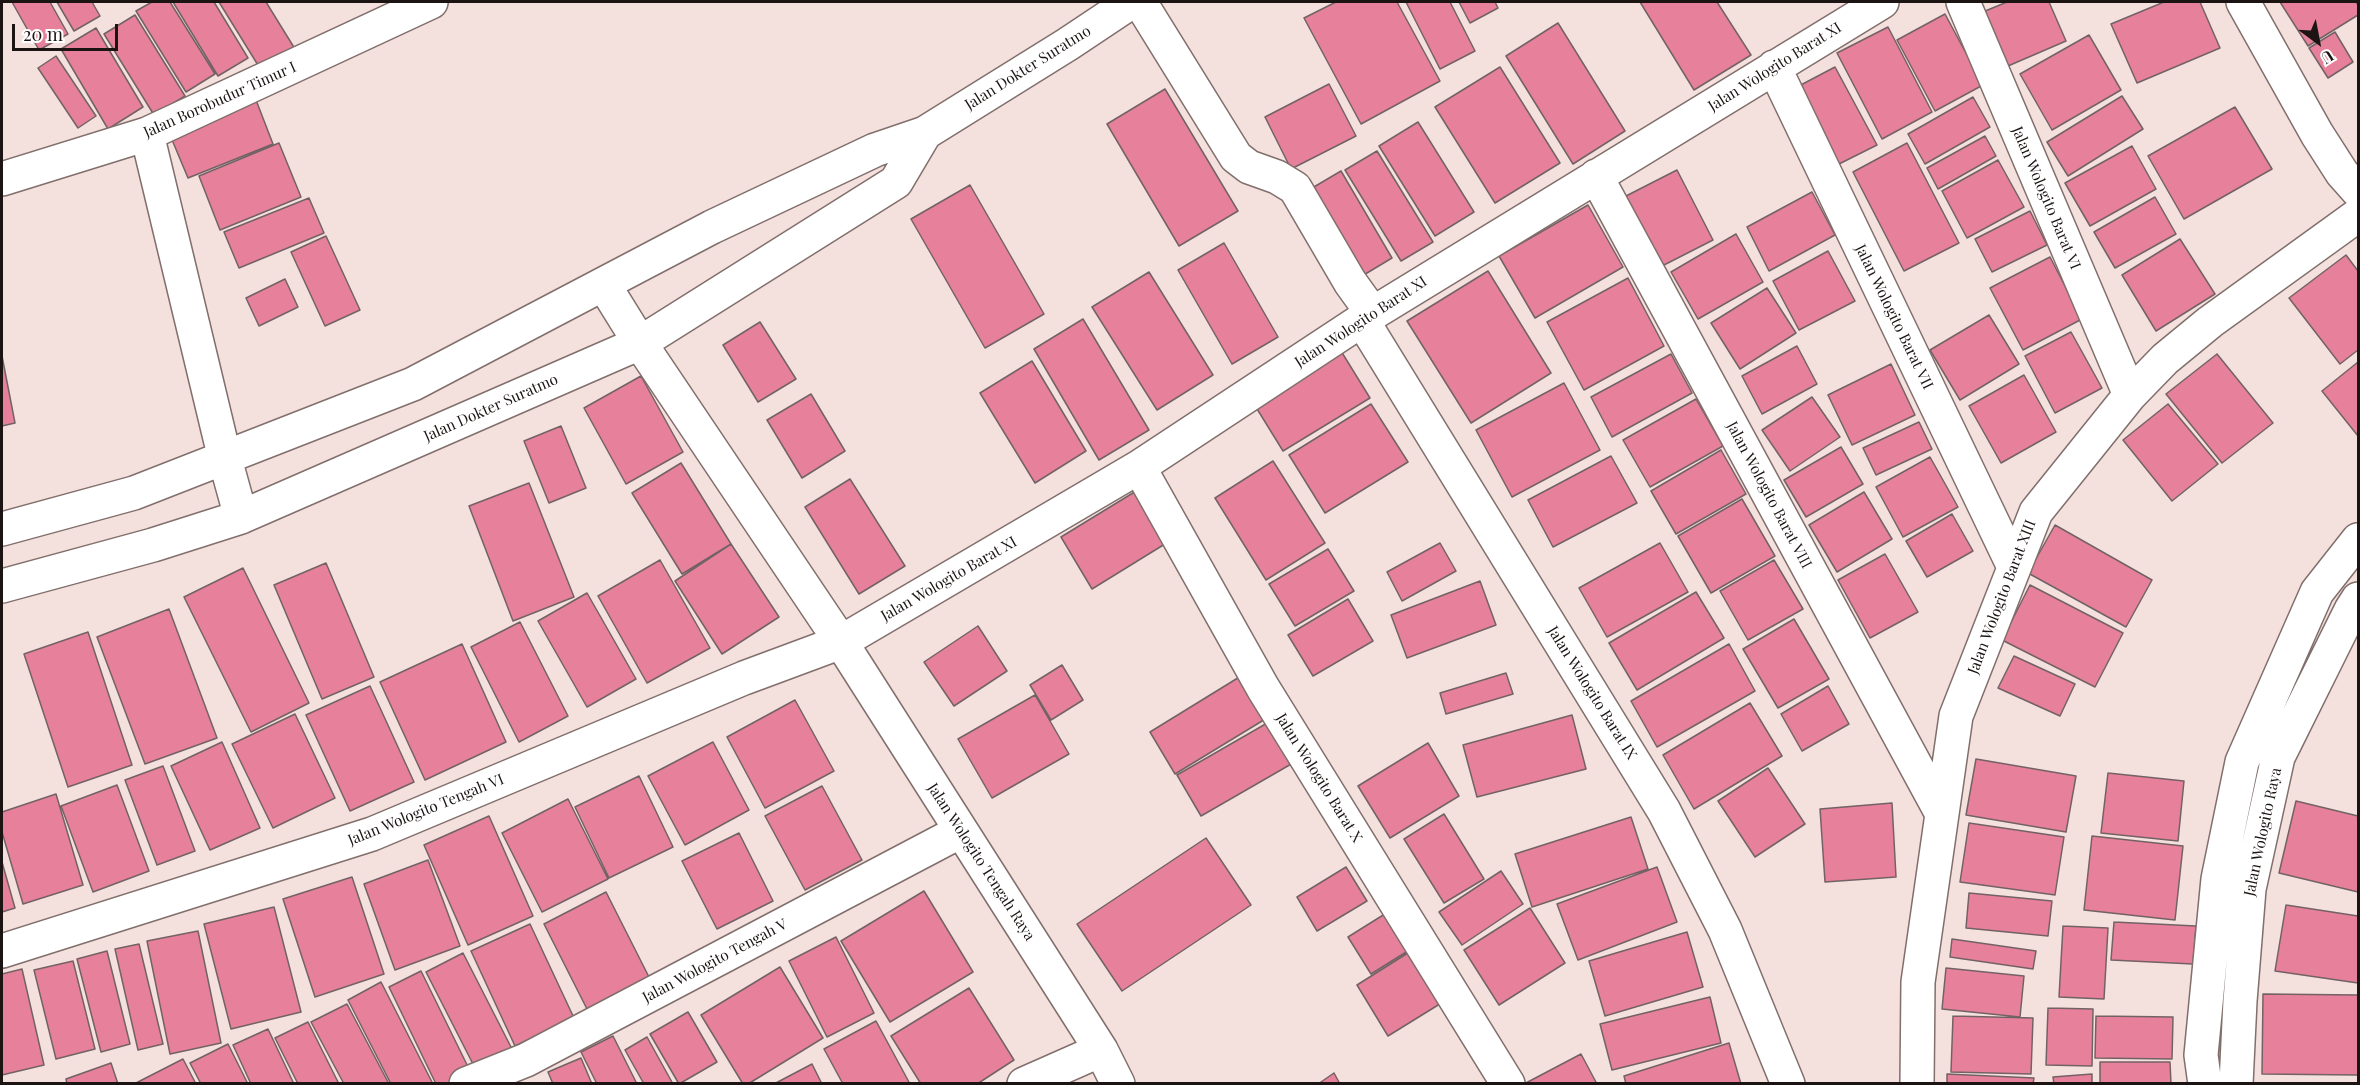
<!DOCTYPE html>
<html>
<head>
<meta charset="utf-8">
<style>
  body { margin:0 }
  #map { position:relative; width:2360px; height:1085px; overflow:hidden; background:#f4e0dd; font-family:"Playfair Display",serif }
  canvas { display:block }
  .frame { position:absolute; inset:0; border:3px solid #1b1413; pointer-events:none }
  .north { position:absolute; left:2288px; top:12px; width:60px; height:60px; -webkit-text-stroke:4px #fff; paint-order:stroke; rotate:148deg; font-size:16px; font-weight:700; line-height:24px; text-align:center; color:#1b1413 }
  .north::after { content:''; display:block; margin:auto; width:21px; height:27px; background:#1b1413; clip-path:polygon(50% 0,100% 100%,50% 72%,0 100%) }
  .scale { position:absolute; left:12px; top:24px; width:106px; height:27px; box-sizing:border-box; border:3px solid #1b1413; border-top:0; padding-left:8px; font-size:18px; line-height:21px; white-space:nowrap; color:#1b1413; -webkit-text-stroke:4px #fff; paint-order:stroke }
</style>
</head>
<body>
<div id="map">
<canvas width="2360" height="1085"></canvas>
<div class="frame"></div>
<div class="north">U</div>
<div class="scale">20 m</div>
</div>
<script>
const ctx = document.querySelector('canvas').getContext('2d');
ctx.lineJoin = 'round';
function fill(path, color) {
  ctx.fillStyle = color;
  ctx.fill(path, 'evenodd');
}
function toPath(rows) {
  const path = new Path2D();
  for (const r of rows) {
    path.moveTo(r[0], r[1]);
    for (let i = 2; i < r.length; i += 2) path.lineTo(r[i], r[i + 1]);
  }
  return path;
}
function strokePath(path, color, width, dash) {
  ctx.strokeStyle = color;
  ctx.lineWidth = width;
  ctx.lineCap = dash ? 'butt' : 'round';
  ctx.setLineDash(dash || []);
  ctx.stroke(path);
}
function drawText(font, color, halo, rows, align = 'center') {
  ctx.font = font + ' "Playfair Display",serif';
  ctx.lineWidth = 4.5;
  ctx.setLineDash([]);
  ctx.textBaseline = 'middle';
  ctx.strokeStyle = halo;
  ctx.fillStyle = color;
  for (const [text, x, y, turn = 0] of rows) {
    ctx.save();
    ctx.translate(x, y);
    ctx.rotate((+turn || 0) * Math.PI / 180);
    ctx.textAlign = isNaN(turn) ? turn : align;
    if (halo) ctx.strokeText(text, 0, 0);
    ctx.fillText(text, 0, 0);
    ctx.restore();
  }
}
const building = toPath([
  [12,2,50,2,68,34,39,50,12,2],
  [57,2,92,2,100,16,74,31,57,2],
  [152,2,170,2,215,74,186,92,136,11,152,2],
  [173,2,214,2,248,58,218,76,173,2],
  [219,2,266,2,295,49,261,70,219,2],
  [1336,2,1397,2,1440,81,1361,124,1304,18,1336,2],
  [1406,2,1450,2,1475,51,1440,69,1406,2],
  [1459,2,1495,2,1498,8,1470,23,1459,2],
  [1640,2,1717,2,1751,55,1694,90,1640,2],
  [2007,2,2049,2,2066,41,2001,69,1978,14,2007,2],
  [2164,2,2200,2,2220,48,2137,83,2111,24,2164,2],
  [2280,2,2356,2,2358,5,2358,15,2308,46,2280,2],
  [1945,14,1983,85,1935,111,1897,40,1945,14],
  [135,15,185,96,154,115,104,34,135,15],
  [1558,23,1625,131,1573,164,1506,56,1558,23],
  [1888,27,1932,112,1882,139,1837,53,1888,27],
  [96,28,143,107,108,129,61,49,96,28],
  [2335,32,2353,62,2328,78,2309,48,2335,32],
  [2089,35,2121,90,2052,130,2020,74,2089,35],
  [56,56,96,116,78,128,38,68,56,56],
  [1500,67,1560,163,1495,203,1435,107,1500,67],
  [1835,67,1877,145,1837,165,1797,87,1835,67],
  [1329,84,1356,136,1291,169,1265,117,1329,84],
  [1165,89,1238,211,1179,246,1107,124,1165,89],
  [2122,96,2143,129,2068,176,2047,142,2122,96],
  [1973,97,1990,127,1925,164,1908,134,1973,97],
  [256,100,273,144,188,178,170,135,256,100],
  [2235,107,2272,169,2184,219,2148,156,2235,107],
  [1418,122,1474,212,1435,236,1379,146,1418,122],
  [1985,136,1996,156,1938,189,1927,168,1985,136],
  [279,143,301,197,220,230,199,176,279,143],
  [1907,143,1959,243,1904,271,1853,172,1907,143],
  [2132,146,2156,189,2090,226,2065,183,2132,146],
  [1377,151,1433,242,1401,261,1345,170,1377,151],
  [1998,160,2024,207,1967,238,1942,191,1998,160],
  [1677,170,1713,240,1662,266,1626,196,1677,170],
  [1341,171,1392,258,1352,282,1302,194,1341,171],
  [970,185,1044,314,985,348,911,219,970,185],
  [1812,192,1835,235,1769,271,1747,227,1812,192],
  [2155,197,2176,234,2115,268,2094,232,2155,197],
  [309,198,324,233,239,268,224,232,309,198],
  [1588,205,1623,267,1535,318,1499,256,1588,205],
  [2030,211,2047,245,1992,272,1975,239,2030,211],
  [1736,234,1763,282,1698,319,1671,272,1736,234],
  [326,236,360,310,325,326,291,252,326,236],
  [2180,239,2215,294,2156,331,2122,275,2180,239],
  [1224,243,1278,337,1232,364,1178,270,1224,243],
  [1828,251,1855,301,1799,330,1773,281,1828,251],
  [2346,255,2358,271,2358,350,2340,364,2289,298,2346,255],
  [2050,257,2082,319,2023,350,1990,288,2050,257],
  [1488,271,1551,373,1471,423,1407,321,1488,271],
  [1149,272,1213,375,1157,410,1092,307,1149,272],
  [1628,278,1664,346,1584,390,1547,322,1628,278],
  [285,279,298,307,259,326,246,298,285,279],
  [1767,288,1796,333,1740,369,1711,323,1767,288],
  [1989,315,2019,364,1960,400,1930,350,1989,315],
  [1083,319,1149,430,1099,460,1034,349,1083,319],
  [760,322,796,379,758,402,723,345,760,322],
  [2071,332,2102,388,2055,413,2025,356,2071,332],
  [1797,346,1817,384,1762,414,1742,376,1797,346],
  [1341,351,1370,398,1283,451,1254,404,1341,351],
  [1671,354,1692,393,1612,437,1591,397,1671,354],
  [2217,354,2273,423,2222,463,2166,394,2217,354],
  [2,356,15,423,2,426,2,356],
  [1032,361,1086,451,1035,483,980,393,1032,361],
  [2358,362,2358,436,2322,391,2358,362],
  [1891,364,1915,415,1852,445,1828,395,1891,364],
  [2024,375,2056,432,2001,463,1969,406,2024,375],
  [641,376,683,452,626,484,584,408,641,376],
  [1564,383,1600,450,1512,497,1476,430,1564,383],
  [811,394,845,451,802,478,767,420,811,394],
  [1812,397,1840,437,1790,471,1762,430,1812,397],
  [1696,399,1723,446,1650,487,1623,440,1696,399],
  [1371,404,1408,462,1325,513,1289,455,1371,404],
  [2168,404,2218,464,2172,501,2123,440,2168,404],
  [1919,422,1932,449,1876,475,1863,448,1919,422],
  [561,426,586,488,549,503,524,441,561,426],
  [1841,447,1863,484,1806,517,1784,480,1841,447],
  [1721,450,1746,494,1676,534,1651,491,1721,450],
  [1611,456,1637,503,1553,547,1528,500,1611,456],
  [1930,457,1958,507,1903,537,1876,487,1930,457],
  [1273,461,1325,543,1266,580,1215,498,1273,461],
  [681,463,731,544,682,574,632,493,681,463],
  [850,479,905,566,859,594,805,507,850,479],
  [529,483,574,597,513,621,469,506,529,483],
  [1141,488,1173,539,1092,589,1061,537,1141,488],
  [1864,492,1892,539,1837,572,1809,525,1864,492],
  [1742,499,1775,556,1711,593,1678,536,1742,499],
  [1952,514,1973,551,1927,577,1906,541,1952,514],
  [2055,525,2152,580,2126,627,2028,573,2055,525],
  [1440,543,1456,571,1402,601,1387,572,1440,543],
  [1660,543,1688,592,1607,637,1579,588,1660,543],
  [731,544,779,617,722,654,675,581,731,544],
  [1328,549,1354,591,1295,626,1269,584,1328,549],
  [1885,554,1918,612,1870,638,1838,580,1885,554],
  [660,560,710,648,647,683,598,596,660,560],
  [1774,560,1803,609,1748,640,1720,591,1774,560],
  [326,563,374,677,322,699,274,585,326,563],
  [243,568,309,703,251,732,184,597,243,568],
  [1480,581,1496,625,1407,658,1391,615,1480,581],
  [2030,585,2123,633,2095,687,2002,640,2030,585],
  [1696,592,1724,638,1637,690,1609,643,1696,592],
  [587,593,636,679,587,707,538,621,587,593],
  [1348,599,1373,641,1313,676,1288,635,1348,599],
  [169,609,217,738,145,764,97,637,169,609],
  [1794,619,1829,679,1778,708,1743,649,1794,619],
  [520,622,568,716,519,742,471,647,520,622],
  [978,626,1007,671,954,706,924,662,978,626],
  [88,632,132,765,68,787,24,654,88,632],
  [462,644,506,742,425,780,380,682,462,644],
  [1729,644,1755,691,1657,747,1631,701,1729,644],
  [2014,656,2075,684,2060,716,1998,688,2014,656],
  [1062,665,1083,700,1051,720,1030,685,1062,665],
  [1506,673,1513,694,1446,714,1440,693,1506,673],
  [1241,676,1267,718,1175,774,1150,732,1241,676],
  [370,686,414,782,350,811,306,715,370,686],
  [1828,686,1849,724,1802,751,1781,714,1828,686],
  [1035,695,1069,754,992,798,958,739,1035,695],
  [795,700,834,771,765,808,727,737,795,700],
  [1750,703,1782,756,1694,809,1663,755,1750,703],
  [295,714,335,798,273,828,232,744,295,714],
  [1572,715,1586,769,1477,797,1463,745,1572,715],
  [1269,722,1293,763,1201,816,1177,775,1269,722],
  [222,742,260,828,210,850,171,766,222,742],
  [713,742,749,810,685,845,648,776,713,742],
  [1428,743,1459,796,1390,838,1358,786,1428,743],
  [1976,759,2076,776,2066,832,1966,815,1976,759],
  [163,766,195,851,157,865,125,780,163,766],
  [1768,768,1805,824,1755,857,1718,801,1768,768],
  [2108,773,2184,781,2178,841,2101,833,2108,773],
  [639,776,673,847,609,878,575,807,639,776],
  [117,785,149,871,93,892,61,806,117,785],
  [822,786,862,860,805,890,765,816,822,786],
  [56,794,83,885,23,904,2,832,2,812,56,794],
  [568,799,608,879,542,912,502,833,568,799],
  [2296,801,2358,816,2358,892,2279,873,2296,801],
  [1892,803,1896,877,1825,882,1820,809,1892,803],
  [1444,814,1484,879,1444,903,1404,839,1444,814],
  [489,816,533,916,468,945,424,845,489,816],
  [1631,817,1648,869,1532,907,1515,854,1631,817],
  [1969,823,2064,837,2055,895,1960,882,1969,823],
  [739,833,773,901,717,929,682,861,739,833],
  [2092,836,2183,846,2175,920,2084,910,2092,836],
  [1206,838,1251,905,1122,991,1077,924,1206,838],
  [428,860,460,946,395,970,364,884,428,860],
  [2,862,15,908,2,912,2,862],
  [1346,867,1367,901,1317,931,1297,897,1346,867],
  [1657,867,1677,922,1578,960,1557,904,1657,867],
  [1501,871,1523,904,1462,945,1439,912,1501,871],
  [352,877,384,974,315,997,283,899,352,877],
  [924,891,973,972,890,1022,841,941,924,891],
  [606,892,651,981,589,1013,544,924,606,892],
  [1969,893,2052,901,2048,936,1966,928,1969,893],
  [2286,905,2358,916,2358,983,2275,971,2286,905],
  [274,907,301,1012,231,1029,204,924,274,907],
  [1530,908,1565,963,1499,1005,1464,950,1530,908],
  [1388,912,1411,949,1371,974,1348,937,1388,912],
  [2114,922,2196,926,2193,964,2111,960,2114,922],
  [530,924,574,1018,515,1046,471,951,530,924],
  [2063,926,2108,928,2104,999,2059,997,2063,926],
  [198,931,221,1043,170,1054,147,941,198,931],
  [1687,932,1703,987,1605,1016,1589,961,1687,932],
  [836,937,874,1013,827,1037,789,961,836,937],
  [1952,939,2036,951,2033,969,1950,957,1952,939],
  [139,944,163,1044,138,1050,115,949,139,944],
  [107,951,130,1044,101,1052,77,959,107,951],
  [1411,951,1443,1002,1388,1036,1357,985,1411,951],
  [463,953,512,1049,475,1068,426,972,463,953],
  [73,961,95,1049,56,1059,34,970,73,961],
  [780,967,823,1038,748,1084,743,1084,701,1015,780,967],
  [1946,968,2024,976,2020,1017,1942,1009,1946,968],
  [22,969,44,1065,2,1075,2,974,22,969],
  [421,971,472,1075,454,1084,436,1084,389,987,421,971],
  [381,982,433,1084,391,1084,348,1000,381,982],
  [969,988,1014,1060,977,1084,921,1084,891,1036,969,988],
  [2263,994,2358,995,2358,1075,2262,1074,2263,994],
  [1710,997,1721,1043,1612,1070,1600,1024,1710,997],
  [347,1004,389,1084,344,1084,311,1022,347,1004],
  [2048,1008,2093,1009,2092,1066,2046,1065,2048,1008],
  [688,1012,717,1062,679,1084,650,1034,688,1012],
  [1953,1016,2033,1018,2031,1074,1951,1072,1953,1016],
  [2096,1016,2173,1017,2172,1059,2095,1058,2096,1016],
  [876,1021,910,1084,843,1084,824,1049,876,1021],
  [308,1022,339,1084,298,1084,275,1038,308,1022],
  [268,1029,294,1084,251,1084,233,1045,268,1029],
  [613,1036,637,1084,597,1084,581,1052,613,1036],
  [647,1037,673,1084,644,1084,625,1050,647,1037],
  [1729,1043,1741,1084,1626,1084,1624,1076,1729,1043],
  [228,1044,248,1084,201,1084,190,1063,228,1044],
  [1581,1054,1597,1084,1524,1084,1581,1054],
  [581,1058,592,1084,553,1084,548,1072,581,1058],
  [183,1059,196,1084,137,1084,136,1083,183,1059],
  [2100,1062,2170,1062,2171,1084,2100,1084,2100,1062],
  [111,1063,118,1084,67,1084,66,1079,111,1063],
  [812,1064,822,1084,774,1084,812,1064],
  [1334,1073,1340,1084,1318,1084,1334,1073],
  [1947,1074,2034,1078,2033,1084,1947,1084,1947,1074],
  [2092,1074,2092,1084,2054,1084,2053,1077,2092,1074]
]);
fill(building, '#e7809b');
strokePath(building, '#736265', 1.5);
const street = toPath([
  [1140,2,1236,157,1249,167,1277,177,1295,188,1350,282,1373,314],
  [1963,2,2130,395],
  [2243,2,2317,134,2342,173,2358,191],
  [1774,67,2014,567],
  [147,134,225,459,241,517],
  [1596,176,1942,814],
  [2,179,147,134,431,2],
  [604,285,640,343,841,642,1101,1050,1118,1084],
  [1362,320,1664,811,1725,930,1788,1084],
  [1139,467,1263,688,1508,1084],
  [2,529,134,493,413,384,712,227,875,150,925,133,1068,44,1131,2],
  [2,586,153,545,241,517,640,343,896,182,925,133],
  [2,951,372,834,744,678,841,642,1139,467,1362,320,1882,2],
  [466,1084,526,1060,961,831],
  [1024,1084,1101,1050],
  [1917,1084,1918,982,1956,716,2036,512,2130,395,2165,359,2210,322,2358,215],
  [2205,1084,2201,1055,2218,879,2242,762,2317,592,2358,540],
  [2236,1084,2240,1001,2249,889,2278,757,2351,610,2358,599]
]);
strokePath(street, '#816f6c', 36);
strokePath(street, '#fff', 33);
drawText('15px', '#1b1413', '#fff', [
  ["Jalan Wologito Barat XI",1775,67,-32],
  ["Jalan Dokter Suratmo",1028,68,-32],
  ["Jalan Borobudur Timur I",220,100,-24],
  ["Jalan Wologito Barat VI",2046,198,67],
  ["Jalan Wologito Barat VII",1894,317,64],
  ["Jalan Wologito Barat XI",1361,322,-33],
  ["Jalan Dokter Suratmo",491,408,-24],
  ["Jalan Wologito Barat VIII",1769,495,62],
  ["Jalan Wologito Barat XI",949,579,-30],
  ["Jalan Wologito Barat XIII",2002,597,-69],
  ["Jalan Wologito Barat IX",1592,693,58],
  ["Jalan Wologito Barat X",1319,778,58],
  ["Jalan Wologito Tengah VI",426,810,-22],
  ["Jalan Wologito Raya",2263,832,-78],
  ["Jalan Wologito Tengah Raya",981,862,57],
  ["Jalan Wologito Tengah V",715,961,-28]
]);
</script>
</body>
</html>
